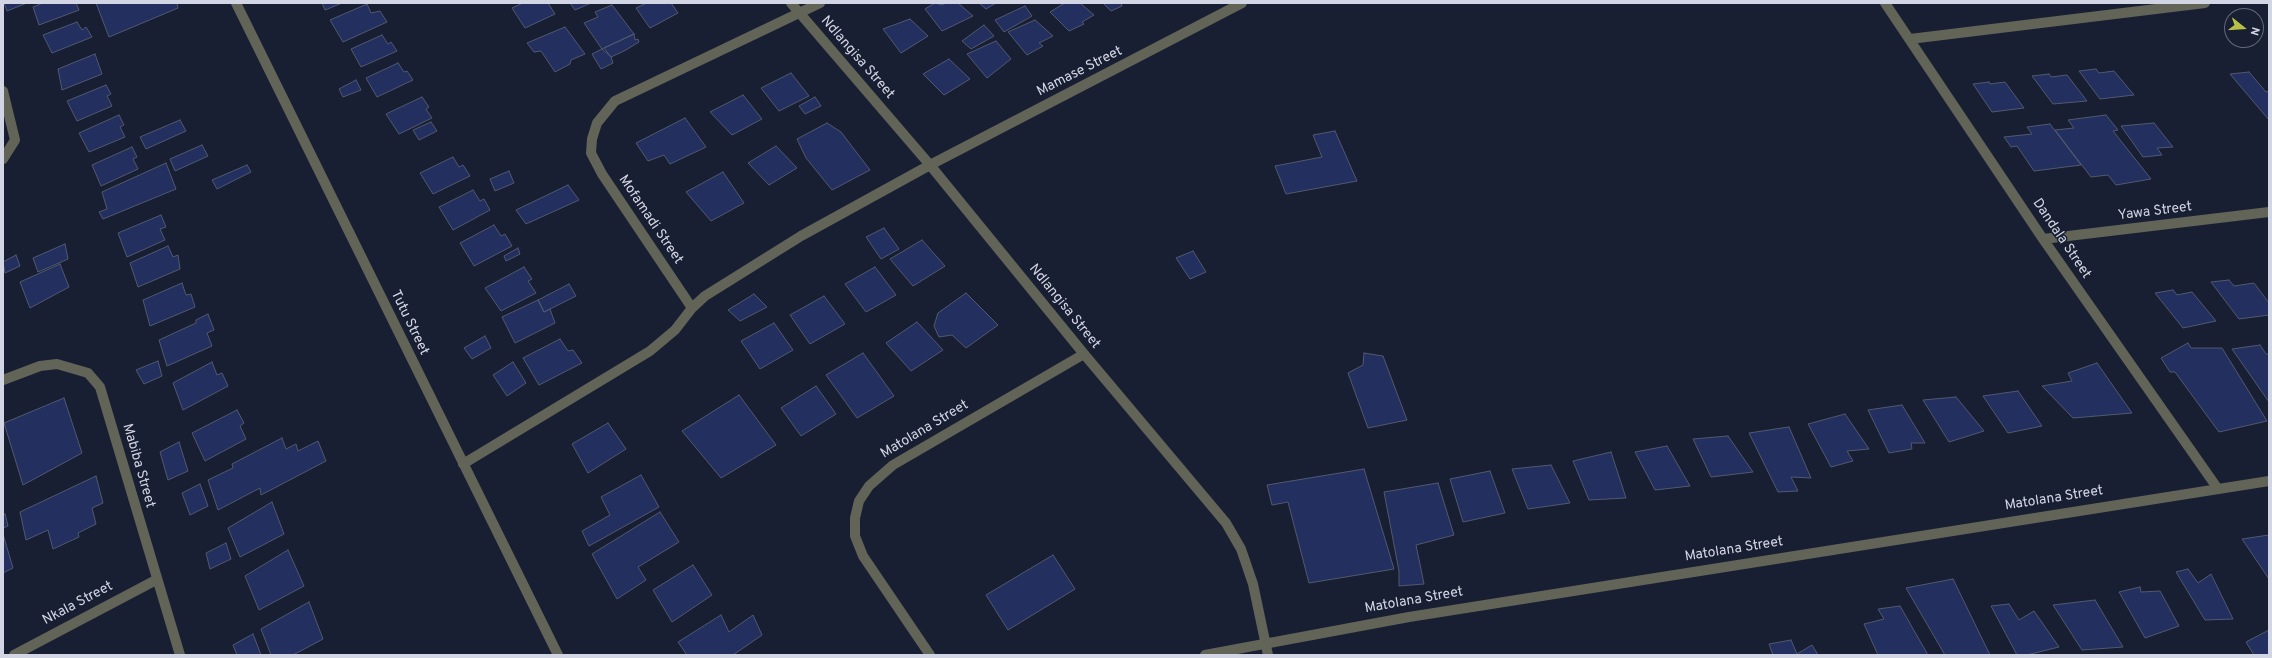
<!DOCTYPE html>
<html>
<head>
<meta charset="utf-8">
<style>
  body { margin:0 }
  #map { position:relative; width:2272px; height:658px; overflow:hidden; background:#191f32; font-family:Overpass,sans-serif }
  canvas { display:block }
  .frame { position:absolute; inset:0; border:4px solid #d2d6e4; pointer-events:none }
  .north { position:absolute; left:2224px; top:8px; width:40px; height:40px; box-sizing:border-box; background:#191f32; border:1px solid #636879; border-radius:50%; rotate:107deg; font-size:11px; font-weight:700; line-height:16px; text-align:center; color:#d2d6e4 }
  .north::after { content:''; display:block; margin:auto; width:14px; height:18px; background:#b7c147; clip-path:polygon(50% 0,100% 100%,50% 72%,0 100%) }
</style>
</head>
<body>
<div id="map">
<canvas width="2272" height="658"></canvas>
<div class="frame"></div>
<div class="north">N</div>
</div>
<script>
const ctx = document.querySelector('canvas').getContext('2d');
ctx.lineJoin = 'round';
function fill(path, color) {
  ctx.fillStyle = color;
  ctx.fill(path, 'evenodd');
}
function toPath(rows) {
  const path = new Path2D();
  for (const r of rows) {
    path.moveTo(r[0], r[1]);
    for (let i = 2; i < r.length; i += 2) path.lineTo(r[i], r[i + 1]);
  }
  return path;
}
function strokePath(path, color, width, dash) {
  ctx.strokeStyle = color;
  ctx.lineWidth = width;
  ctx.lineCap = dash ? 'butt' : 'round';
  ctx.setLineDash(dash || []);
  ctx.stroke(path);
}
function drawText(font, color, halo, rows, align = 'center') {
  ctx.font = font + ' Overpass,sans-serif';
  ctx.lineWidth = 3;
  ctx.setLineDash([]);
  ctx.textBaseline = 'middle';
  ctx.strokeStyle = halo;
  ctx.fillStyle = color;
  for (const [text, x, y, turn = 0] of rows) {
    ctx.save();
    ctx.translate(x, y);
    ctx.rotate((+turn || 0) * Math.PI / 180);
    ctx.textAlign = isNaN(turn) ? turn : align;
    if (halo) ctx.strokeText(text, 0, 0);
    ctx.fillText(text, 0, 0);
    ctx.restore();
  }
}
const building = toPath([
  [4,3,27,3,7,11,4,3],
  [43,3,76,3,79,10,39,25,33,7,43,3],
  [96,3,177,3,178,8,109,37,96,3],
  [322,3,342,3,325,10,322,3],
  [523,3,548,3,555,14,525,28,512,8,523,3],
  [570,3,591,3,575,10,570,3],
  [647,3,671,3,678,13,650,28,636,8,647,3],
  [935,3,942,5,946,3,958,3,973,16,942,31,925,9,935,3],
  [979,3,996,3,986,9,979,3],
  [1065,3,1080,3,1094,15,1082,22,1084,24,1069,31,1050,12,1065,3],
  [1103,3,1121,3,1122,6,1111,11,1103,3],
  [367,4,371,13,380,11,387,22,343,42,330,20,367,4],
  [612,5,634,34,602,49,584,23,598,17,595,12,612,5],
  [1025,6,1032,16,1004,32,995,20,1025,6],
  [910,19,928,36,901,53,883,29,910,19],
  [1035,20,1053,36,1039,43,1043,46,1027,55,1008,32,1035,20],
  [77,22,82,30,86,27,92,37,52,53,43,35,77,22],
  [984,25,994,36,971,49,962,41,984,25],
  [565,27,585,54,571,60,570,64,555,72,541,51,534,52,527,43,565,27],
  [634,34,635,40,638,39,639,42,624,51,611,57,604,48,634,34],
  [382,35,388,44,391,42,397,51,361,67,351,49,382,35],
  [996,41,1011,59,987,78,967,54,996,41],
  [602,49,611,57,613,63,601,69,592,54,602,49],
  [95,54,102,74,62,90,58,69,95,54],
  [949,59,970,79,944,95,923,74,949,59],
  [398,63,404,72,407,71,413,80,377,97,366,78,398,63],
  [2096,69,2099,73,2114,71,2134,95,2100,99,2079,71,2096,69],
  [2249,72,2266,92,2269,91,2269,120,2230,74,2249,72],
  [791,73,809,96,779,111,761,88,791,73],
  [2049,74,2051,77,2067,75,2087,101,2053,104,2032,76,2049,74],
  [356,80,361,90,343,97,339,89,356,80],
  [1989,82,1990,84,2005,82,2024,108,1992,112,1973,84,1989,82],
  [106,85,111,94,107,96,112,106,77,121,67,101,106,85],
  [743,95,762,119,732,135,710,112,743,95],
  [422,97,429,107,426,109,432,118,399,134,386,114,422,97],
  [815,97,821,106,805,114,799,106,815,97],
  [119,115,124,125,120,127,125,137,89,152,79,133,119,115],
  [2106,115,2118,130,2113,131,2151,179,2116,185,2108,175,2091,177,2055,130,2074,128,2068,120,2106,115],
  [685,118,706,147,670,164,664,155,648,161,636,143,685,118],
  [180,120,186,131,146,149,140,137,180,120],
  [431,122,437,131,419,140,413,130,431,122],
  [827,123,841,132,870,170,832,190,806,158,797,139,827,123],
  [2154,123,2173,147,2157,148,2162,155,2143,157,2121,126,2154,123],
  [2050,124,2081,165,2034,171,2017,146,2011,147,2004,137,2032,134,2027,127,2050,124],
  [1335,131,1357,181,1286,194,1275,166,1322,157,1313,135,1335,131],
  [202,145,208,156,175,171,170,159,202,145],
  [776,146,797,168,769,185,748,163,776,146],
  [132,147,137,157,133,159,138,169,101,186,92,165,132,147],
  [453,157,459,167,463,165,470,176,433,194,420,173,453,157],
  [166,163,176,189,103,219,99,212,107,209,102,192,166,163],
  [247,165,251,172,217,189,212,180,247,165],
  [509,171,514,183,495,191,490,179,509,171],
  [723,172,744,203,711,221,686,192,723,172],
  [568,185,579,200,526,224,516,210,568,185],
  [473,190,480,201,484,199,490,210,453,230,439,207,473,190],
  [161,215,166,227,160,229,165,240,127,257,118,233,161,215],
  [494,225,501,236,505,234,512,246,474,266,460,243,494,225],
  [884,228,899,249,881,259,866,237,884,228],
  [922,240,945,266,913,286,890,259,922,240],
  [65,244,68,259,38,272,33,258,65,244],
  [168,246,173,257,178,255,180,269,138,287,130,263,168,246],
  [518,248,520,254,506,261,504,256,518,248],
  [1193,251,1206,272,1190,279,1176,258,1193,251],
  [16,255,20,266,5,273,3,262,16,255],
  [60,264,69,287,30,308,20,282,60,264],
  [524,267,532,279,528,281,536,293,501,311,485,288,524,267],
  [875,267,896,295,866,312,845,284,875,267],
  [2229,280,2234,286,2254,283,2269,303,2269,315,2239,319,2211,282,2229,280],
  [182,283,186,295,191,294,195,307,150,326,143,300,182,283],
  [569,284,576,296,544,312,538,300,569,284],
  [2173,290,2177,295,2192,292,2216,321,2183,328,2155,293,2173,290],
  [966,293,998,325,966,348,952,335,939,337,934,326,938,313,966,293],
  [754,294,767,307,740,321,728,310,754,294],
  [824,296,845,324,810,344,790,315,824,296],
  [538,300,544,312,550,309,555,323,515,343,502,317,538,300],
  [208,314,214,330,207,333,212,346,167,366,159,340,196,323,196,320,208,314],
  [917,322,943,350,911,371,886,343,917,322],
  [774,323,793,350,760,369,741,341,774,323],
  [485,336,491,348,472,359,464,348,485,336],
  [560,339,568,351,573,350,582,363,539,385,523,358,560,339],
  [2188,343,2191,348,2222,348,2267,421,2219,432,2175,372,2170,372,2161,358,2188,343],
  [2260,345,2266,354,2269,354,2269,402,2232,349,2260,345],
  [863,353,894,396,857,418,826,375,863,353],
  [1364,353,1383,356,1407,420,1368,428,1348,373,1363,365,1364,353],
  [158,361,162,376,144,384,136,370,158,361],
  [212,362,217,375,222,373,228,386,183,410,173,383,212,362],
  [513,362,526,383,507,396,493,375,513,362],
  [2097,363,2132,413,2073,418,2042,386,2072,381,2068,373,2097,363],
  [816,386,836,414,801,436,781,408,816,386],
  [2018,391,2042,426,2008,433,1983,396,2018,391],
  [739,395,776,445,721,478,682,431,739,395],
  [1956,397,1984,431,1949,442,1923,400,1956,397],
  [64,398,82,453,23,485,4,423,64,398],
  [1902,405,1925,443,1911,443,1912,449,1889,453,1868,410,1902,405],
  [237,410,244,423,240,426,246,439,205,461,192,433,237,410],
  [1845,414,1869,449,1847,451,1853,461,1831,467,1808,424,1845,414],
  [608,423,626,449,588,473,572,444,608,423],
  [1789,427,1811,478,1791,477,1798,491,1778,492,1749,433,1789,427],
  [1728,436,1753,472,1711,477,1693,439,1728,436],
  [282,438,286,449,296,444,298,451,318,441,326,461,261,495,260,488,218,510,208,480,233,468,232,464,282,438],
  [179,442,188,471,168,480,160,452,179,442],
  [1667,446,1690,486,1655,490,1635,452,1667,446],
  [1611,452,1626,498,1589,500,1573,461,1611,452],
  [1551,465,1570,503,1528,509,1512,469,1551,465],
  [1364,469,1394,569,1309,583,1288,502,1272,505,1267,485,1364,469],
  [1490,471,1505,513,1463,522,1450,479,1490,471],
  [641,475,659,507,589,546,582,531,610,515,601,497,641,475],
  [96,476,103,503,92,508,96,524,78,533,79,537,53,549,48,530,26,540,20,512,96,476],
  [1438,483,1454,535,1416,545,1424,584,1399,586,1399,571,1384,492,1438,483],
  [200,484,208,506,190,515,182,493,200,484],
  [272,502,284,534,240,557,228,528,272,502],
  [660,512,679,542,638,567,646,580,617,599,592,554,660,512],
  [5,514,8,526,3,528,3,515,5,514],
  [3,534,13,568,3,573,3,534],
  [2269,535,2269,579,2242,539,2269,535],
  [226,543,231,559,210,569,206,553,226,543],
  [288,550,304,586,259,610,245,576,288,550],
  [1053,555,1075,589,1008,630,986,595,1053,555],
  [693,565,712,595,672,622,653,590,693,565],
  [2188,569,2198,583,2211,574,2233,619,2205,620,2176,572,2188,569],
  [1953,579,1990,655,1945,655,1906,588,1953,579],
  [2140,587,2141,592,2160,591,2179,626,2145,638,2119,592,2140,587],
  [2095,600,2123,647,2082,650,2053,605,2095,600],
  [309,602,323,639,293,655,271,655,261,629,309,602],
  [2009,604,2019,620,2034,611,2059,647,2027,655,2017,655,1991,606,2009,604],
  [1900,606,1928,655,1878,655,1864,624,1884,619,1878,609,1900,606],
  [721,615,729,632,753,615,762,635,733,655,687,655,678,642,721,615],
  [2269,630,2269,655,2254,655,2246,642,2269,630],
  [253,634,261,655,237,655,233,645,253,634],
  [1791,640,1797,654,1812,645,1818,655,1773,655,1769,644,1791,640]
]);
fill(building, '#232f5f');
strokePath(building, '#515970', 1);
strokePath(toPath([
  [236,3,558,655],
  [791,3,930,165,1084,354,1226,523,1241,549,1253,584,1268,655],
  [1885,3,2043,239,2218,489],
  [1910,39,2205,3],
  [3,91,15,140,3,159],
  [2043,239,2269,212],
  [692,308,602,174,591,153,592,139,597,123,615,101,820,3],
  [3,380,40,366,57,364,88,373,100,387,180,655],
  [463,464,650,351,675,330,692,308,705,296,801,236,930,165,1242,3],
  [14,655,156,580],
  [930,655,863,556,855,536,855,518,859,501,869,486,893,465,1084,354],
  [1205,655,1409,617,2269,481]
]), '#626458', 10);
drawText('14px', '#d2d6e4', '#191f32', [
  ["Ndlangisa Street",857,58,49],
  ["Mamase Street",1080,72,-27],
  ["Yawa Street",2155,212,-7],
  ["Mofamadi Street",650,220,56],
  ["Dandala Street",2061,239,56],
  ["Ndlangisa Street",1064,307,51],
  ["Tutu Street",409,323,64],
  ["Matolana Street",925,430,-31],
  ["Mabiba Street",138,466,74],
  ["Matolana Street",2054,499,-9],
  ["Matolana Street",1734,550,-9],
  ["Matolana Street",1414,601,-10],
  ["Nkala Street",78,604,-28]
]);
</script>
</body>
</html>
